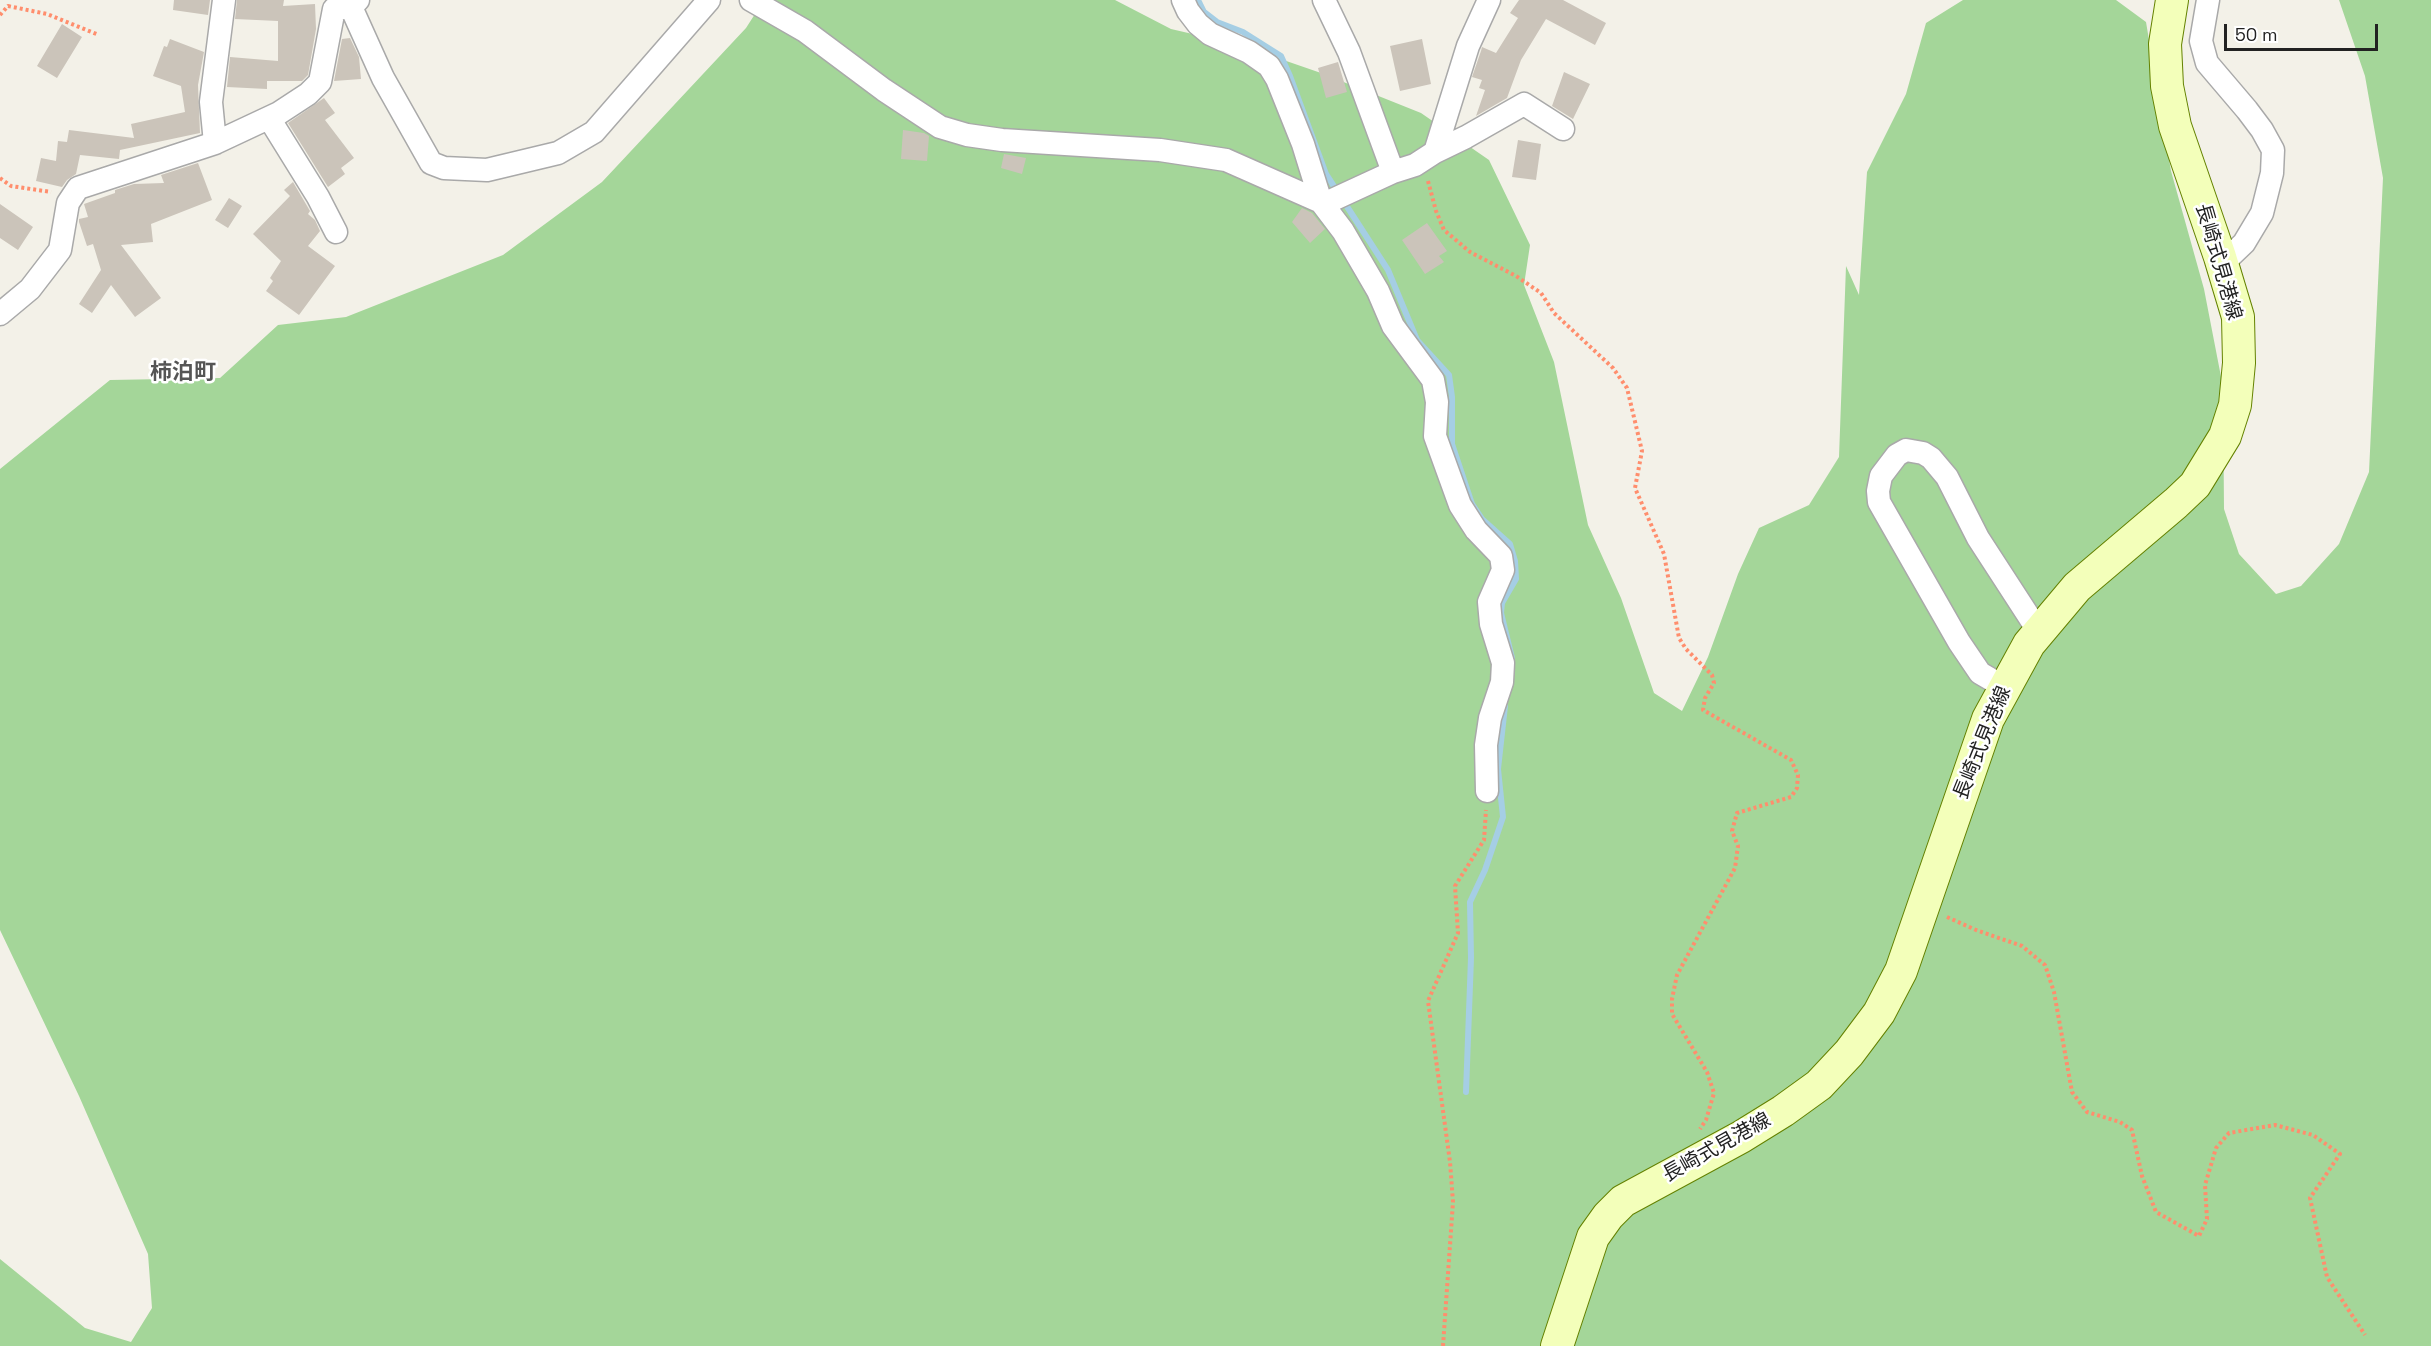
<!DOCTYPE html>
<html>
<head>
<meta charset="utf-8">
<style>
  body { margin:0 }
  #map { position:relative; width:2431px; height:1346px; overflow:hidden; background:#f3f1e8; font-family:"Space Grotesk",sans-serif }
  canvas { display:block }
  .scale { position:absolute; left:2224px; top:24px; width:154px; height:27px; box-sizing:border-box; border:3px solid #222; border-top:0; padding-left:8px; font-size:18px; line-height:21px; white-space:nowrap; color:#222; -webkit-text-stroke:4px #fff; paint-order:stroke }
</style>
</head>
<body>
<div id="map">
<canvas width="2431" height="1346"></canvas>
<div class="scale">50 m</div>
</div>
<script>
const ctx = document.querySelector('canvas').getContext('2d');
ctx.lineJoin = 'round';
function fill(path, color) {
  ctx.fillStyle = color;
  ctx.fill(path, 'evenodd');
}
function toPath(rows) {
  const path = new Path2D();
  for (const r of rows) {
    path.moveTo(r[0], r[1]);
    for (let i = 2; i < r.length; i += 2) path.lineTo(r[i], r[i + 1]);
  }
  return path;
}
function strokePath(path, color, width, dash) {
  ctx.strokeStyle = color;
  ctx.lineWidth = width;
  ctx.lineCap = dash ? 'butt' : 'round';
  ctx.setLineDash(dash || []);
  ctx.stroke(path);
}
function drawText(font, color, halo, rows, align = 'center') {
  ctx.font = font + ' "Space Grotesk","Noto Sans JP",sans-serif';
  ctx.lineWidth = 5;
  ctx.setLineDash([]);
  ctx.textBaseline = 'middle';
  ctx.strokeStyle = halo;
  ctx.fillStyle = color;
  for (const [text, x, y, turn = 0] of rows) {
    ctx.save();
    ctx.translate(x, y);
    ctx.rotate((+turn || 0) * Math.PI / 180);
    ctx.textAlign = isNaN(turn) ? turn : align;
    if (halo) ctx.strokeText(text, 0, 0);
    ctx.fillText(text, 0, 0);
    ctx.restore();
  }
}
fill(toPath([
  [764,0,1115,0,1171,29,1240,45,1321,73,1421,113,1489,160,1530,245,1524,285,1554,362,1588,525,1621,598,1654,693,1682,711,1708,657,1738,574,1759,528,1809,505,1839,457,1846,266,1859,295,1867,172,1906,94,1926,23,1963,0,2116,0,2146,22,2171,171,2204,289,2223,387,2224,509,2239,554,2276,594,2301,586,2339,544,2369,472,2383,178,2365,76,2339,0,2431,0,2431,1346,0,1346,0,1259,85,1328,131,1342,152,1308,148,1254,79,1096,0,930,0,469,110,380,220,378,278,325,346,317,503,255,602,182,746,28]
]), '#a4d699');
strokePath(toPath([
  [1198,0,1204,12,1217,22,1243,32,1281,56,1290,76,1326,174,1388,270,1417,340,1449,375,1452,397,1452,444,1472,504,1482,519,1510,544,1515,561,1516,579,1502,603,1501,613,1512,658],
  [1466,1092,1471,958,1470,902,1485,870,1503,817,1498,769,1505,706]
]), '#a5cee4', 6);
fill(toPath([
  [174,0,210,0,208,15,173,10],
  [237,0,284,0,283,6,315,4,316,29,308,75,302,81,267,81,267,89,227,87,230,57,278,61,278,21,235,19],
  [1519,0,1563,0,1606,23,1595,45,1546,19,1521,60,1507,98,1476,116,1485,90,1479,88,1482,80,1472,77,1481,51,1482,47,1496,53,1518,18,1510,13],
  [62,24,82,37,57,78,37,66],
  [350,38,359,57,361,79,334,81,342,39],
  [170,39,204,52,198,85,200,133,120,150,119,159,80,155,76,174,67,180,62,187,36,181,41,158,56,161,58,141,67,142,69,130,134,138,131,124,185,112,181,86,153,76,164,46,167,47],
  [1422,39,1431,84,1400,91,1390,46],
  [1338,62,1347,92,1326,98,1318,68],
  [1564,72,1590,84,1573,119,1552,106],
  [324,98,335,113,325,120,354,158,341,168,345,174,328,187,288,123],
  [903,130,924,133,929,136,927,161,901,159],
  [1518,140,1541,144,1536,180,1512,177],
  [1004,154,1026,158,1022,174,1001,168],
  [198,163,212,200,151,224,153,242,121,245,161,298,135,317,111,285,92,313,79,304,101,270,93,244,87,246,79,222,79,219,88,217,84,204,115,193,115,190,134,184,164,183,161,175],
  [293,182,310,211,308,214,315,220,320,231,308,246,335,266,299,315,266,291,273,281,270,278,281,261,253,234,290,196,284,190],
  [229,198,242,206,228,228,215,220],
  [0,204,33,227,18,250,0,238],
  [1302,208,1312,213,1325,229,1310,243,1292,222],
  [1427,223,1447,251,1439,256,1444,262,1425,274,1402,240]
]), '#cbc4ba');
const street = toPath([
  [751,0,805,31,884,90,940,127,967,135,1002,140,1160,150,1226,160,1321,202,1328,202,1393,172,1415,165,1435,152,1468,46,1489,0],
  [1183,0,1188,11,1198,24,1210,34,1249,52,1269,66,1277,79,1303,144,1321,202,1343,231,1378,291,1393,326,1433,380,1437,402,1435,436,1460,505,1476,530,1501,556,1503,570,1489,602,1491,624,1503,663,1502,682,1490,718,1486,745,1487,791],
  [1324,0,1349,52,1393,172],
  [2208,0,2201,41,2207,63,2247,110,2262,130,2273,150,2272,173,2262,213,2244,243,2222,264],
  [351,7,383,78,431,163,444,168,487,170,558,153,594,132,709,0],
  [269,118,318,197,336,232],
  [215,143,211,102,224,0],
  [1435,152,1466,137,1524,104,1563,129],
  [0,314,30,289,60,250,68,203,78,188,215,143,279,113,308,94,320,82,334,9,351,7,358,0],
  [2004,687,1980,673,1959,642,1879,502,1878,491,1881,476,1897,455,1906,450,1923,453,1931,458,1947,477,1978,538,2039,632]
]);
const secondary = toPath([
  [1557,1346,1593,1237,1608,1216,1623,1201,1741,1137,1783,1111,1819,1085,1849,1053,1879,1013,1901,971,1988,719,2029,644,2077,587,2176,503,2195,485,2225,436,2235,405,2239,363,2238,317,2220,257,2175,126,2167,86,2165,44,2172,0]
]);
strokePath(street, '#a9a9a9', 25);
strokePath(secondary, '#648200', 34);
strokePath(toPath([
  [0,15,8,6,47,14,99,35],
  [0,178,11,186,51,192],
  [1428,181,1436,211,1444,230,1470,252,1516,276,1541,293,1554,313,1613,368,1627,388,1642,451,1635,488,1664,554,1679,638,1686,649,1712,675,1714,683,1705,698,1703,710,1791,760,1798,775,1797,788,1791,797,1737,813,1732,831,1738,846,1735,868,1677,975,1672,999,1672,1014,1707,1072,1714,1093,1706,1120,1700,1129],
  [1947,917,1976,930,2022,946,2045,965,2054,992,2072,1092,2087,1112,2120,1122,2132,1130,2142,1176,2156,1212,2199,1236,2207,1219,2205,1185,2216,1148,2229,1133,2275,1125,2313,1135,2340,1154,2310,1198,2327,1277,2365,1335],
  [1443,1346,1453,1202,1450,1162,1428,1001,1458,933,1455,886,1484,840,1486,810]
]), '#ff8e6d', 4, [3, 3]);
strokePath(street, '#fff', 22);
strokePath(secondary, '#f3ffba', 32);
drawText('20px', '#222', '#fff', [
  ["長崎式見港線",2218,262,74],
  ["長崎式見港線",1983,743,-68],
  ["長崎式見港線",1717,1148,-29]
]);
drawText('bold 22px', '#555', '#fff', [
  ["柿泊町",183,373]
]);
</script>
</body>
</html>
